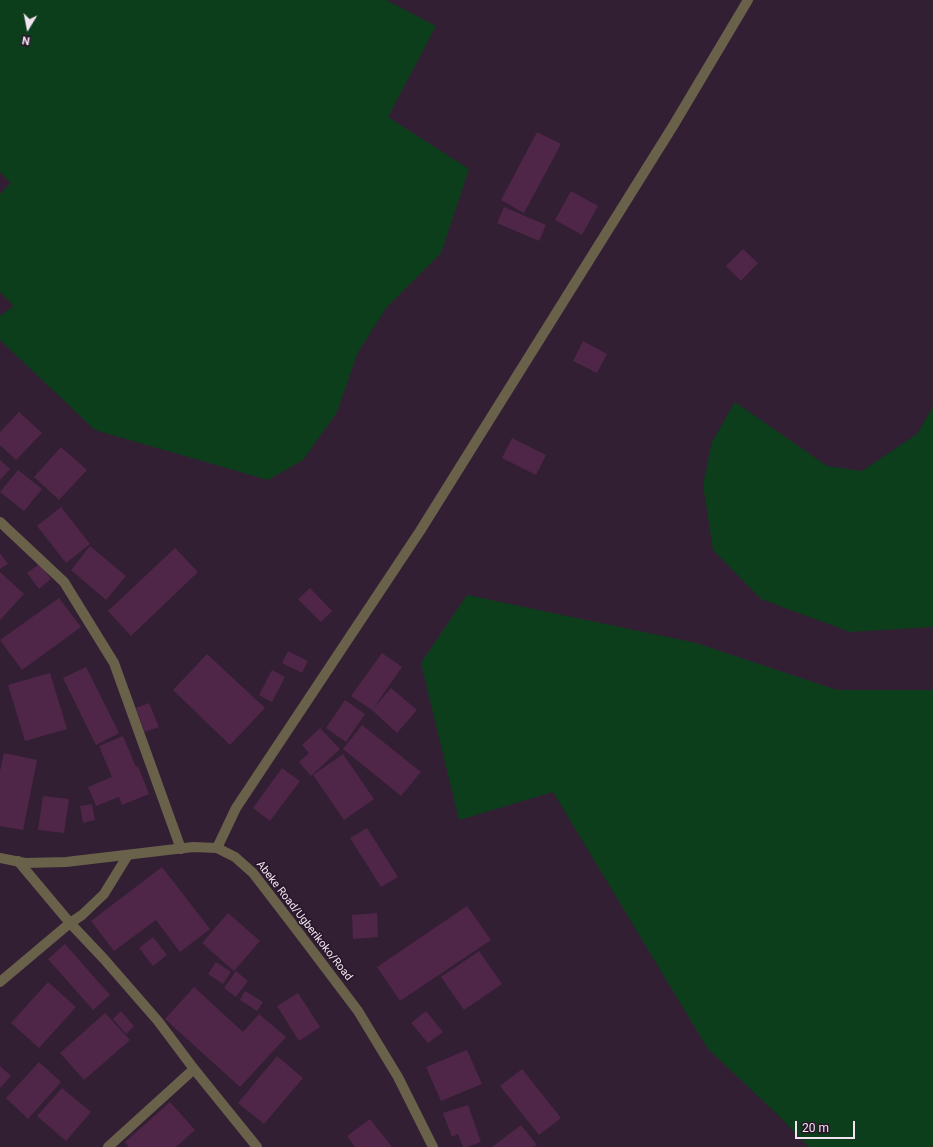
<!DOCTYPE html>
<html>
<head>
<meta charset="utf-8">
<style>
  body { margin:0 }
  #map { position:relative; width:933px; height:1147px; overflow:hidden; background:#321f33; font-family:Roboto,sans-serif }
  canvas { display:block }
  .north { position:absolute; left:8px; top:8px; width:40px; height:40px; -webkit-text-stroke:3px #281629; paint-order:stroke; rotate:190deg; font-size:11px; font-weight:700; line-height:16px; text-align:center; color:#f2e5f2 }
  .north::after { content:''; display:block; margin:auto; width:14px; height:18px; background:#f2e5f2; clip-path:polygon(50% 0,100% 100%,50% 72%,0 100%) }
  .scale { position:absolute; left:795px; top:1121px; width:60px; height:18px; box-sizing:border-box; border:2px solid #f2e5f2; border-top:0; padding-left:5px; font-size:12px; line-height:14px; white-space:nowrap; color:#f2e5f2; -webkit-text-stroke:3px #281629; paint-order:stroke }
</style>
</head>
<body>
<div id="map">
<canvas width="933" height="1147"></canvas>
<div class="north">N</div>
<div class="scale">20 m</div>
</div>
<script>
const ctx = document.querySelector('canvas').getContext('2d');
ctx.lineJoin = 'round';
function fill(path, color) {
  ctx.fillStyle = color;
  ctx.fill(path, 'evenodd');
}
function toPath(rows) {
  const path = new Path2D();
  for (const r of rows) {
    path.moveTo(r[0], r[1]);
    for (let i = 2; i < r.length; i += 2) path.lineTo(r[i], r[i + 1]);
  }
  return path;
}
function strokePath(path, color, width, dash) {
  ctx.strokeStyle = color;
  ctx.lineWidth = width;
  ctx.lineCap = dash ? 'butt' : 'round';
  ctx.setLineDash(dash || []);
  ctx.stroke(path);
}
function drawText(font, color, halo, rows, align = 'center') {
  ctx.font = font + ' Roboto,sans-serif';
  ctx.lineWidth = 3.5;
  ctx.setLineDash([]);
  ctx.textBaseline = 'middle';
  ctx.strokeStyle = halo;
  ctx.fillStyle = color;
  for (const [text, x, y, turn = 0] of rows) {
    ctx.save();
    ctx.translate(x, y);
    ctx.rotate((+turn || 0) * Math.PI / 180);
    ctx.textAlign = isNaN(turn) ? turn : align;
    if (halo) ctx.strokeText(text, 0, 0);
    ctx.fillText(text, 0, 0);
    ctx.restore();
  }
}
fill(toPath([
  [0,0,386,0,436,26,388,117,469,169,441,253,387,307,358,352,337,412,303,460,268,480,95,430,0,340,0,316,14,306,0,292,0,194,11,183,0,172],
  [735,402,827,466,862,471,917,434,933,407,933,627,850,632,761,599,713,550,703,485,712,442],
  [467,595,696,643,837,690,933,690,933,1147,809,1147,777,1114,708,1049,553,792,459,820,421,663]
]), '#0d3e1b');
fill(toPath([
  [537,132,561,144,524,213,501,200],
  [571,191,598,206,582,235,555,220],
  [504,207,546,225,539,241,497,223],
  [743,249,758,263,741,281,726,266],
  [583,341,607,354,597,373,573,361],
  [19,412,42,433,16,460,0,445,0,432],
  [512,438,546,455,536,475,502,458],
  [61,447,87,470,59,500,34,477],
  [0,460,10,469,0,480],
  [18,470,42,489,24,511,0,492],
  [61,507,90,544,66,563,37,526],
  [90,546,126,576,106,600,71,570],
  [175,548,198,572,131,636,108,611],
  [0,553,8,564,0,569],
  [39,564,51,579,39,589,27,573],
  [0,572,24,594,0,620],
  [310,588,332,611,321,622,298,599],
  [59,598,81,627,22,670,0,640],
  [288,651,308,661,302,673,282,663],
  [382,653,402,667,372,710,351,696],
  [207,654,265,708,230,745,173,690],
  [86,667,119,733,96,745,63,678],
  [272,670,285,677,272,702,259,695],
  [50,673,67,729,25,741,8,685],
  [391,688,417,710,397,733,372,710],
  [345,700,365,714,346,742,326,728],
  [149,703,159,727,145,732,136,708],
  [362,725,421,772,401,796,343,749],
  [320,728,340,749,311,776,299,762,309,753,302,745],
  [123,736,136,767,138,766,149,794,122,805,119,797,96,806,88,787,112,777,99,746],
  [4,753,37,760,23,830,0,826,0,771],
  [343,754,374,799,344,820,313,775],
  [282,768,300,781,270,821,253,808],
  [43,796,69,799,64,833,38,830],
  [92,804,95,820,83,823,80,806],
  [367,828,398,877,381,887,350,838],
  [162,867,210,929,180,952,156,920,114,951,91,921],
  [467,906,491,940,400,1001,377,967],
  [228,913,260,941,234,971,202,943],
  [377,913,378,937,353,939,352,915],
  [153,937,167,955,153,966,139,948],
  [65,944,110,995,93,1010,48,959],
  [479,951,502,984,464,1010,441,977],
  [216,962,231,972,223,984,208,974],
  [236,971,248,981,236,997,224,988],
  [48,982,76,1007,39,1048,11,1023],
  [194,987,243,1032,259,1014,286,1037,240,1087,165,1019],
  [245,991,263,1002,257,1011,240,1000],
  [298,993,320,1027,299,1041,277,1006],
  [121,1011,134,1026,126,1034,113,1019],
  [426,1011,443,1032,428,1043,411,1023],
  [105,1013,130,1040,84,1080,60,1053],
  [467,1050,482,1084,441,1101,426,1067],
  [277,1056,303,1078,264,1124,238,1103],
  [39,1062,61,1082,28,1119,6,1098],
  [0,1066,11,1076,0,1088],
  [522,1069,561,1118,539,1135,500,1086],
  [62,1088,91,1112,66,1141,37,1116],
  [170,1102,195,1130,176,1147,129,1147,125,1142],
  [468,1105,481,1142,467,1147,463,1147,458,1134,452,1137,443,1113],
  [370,1119,392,1147,355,1147,347,1136],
  [521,1125,537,1145,534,1147,492,1147]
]), '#4f2648');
strokePath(toPath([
  [0,522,64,582,114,663,181,849],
  [217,848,236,808,420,531,673,126,748,0],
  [18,861,70,923,104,959,158,1021,194,1069,257,1147],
  [0,982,70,923,82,915,104,894,128,855],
  [108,1147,194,1069]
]), '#6a614b', 10);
strokePath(toPath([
  [0,858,25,863,66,862,193,847,217,848,235,857,253,873,296,929,358,1011,398,1077,433,1147]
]), '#6a614b', 10);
drawText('11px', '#f2e5f2', '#281629', [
  ["Abeke Road/Ugberikoko/Road",304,921,52]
]);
</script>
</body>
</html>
